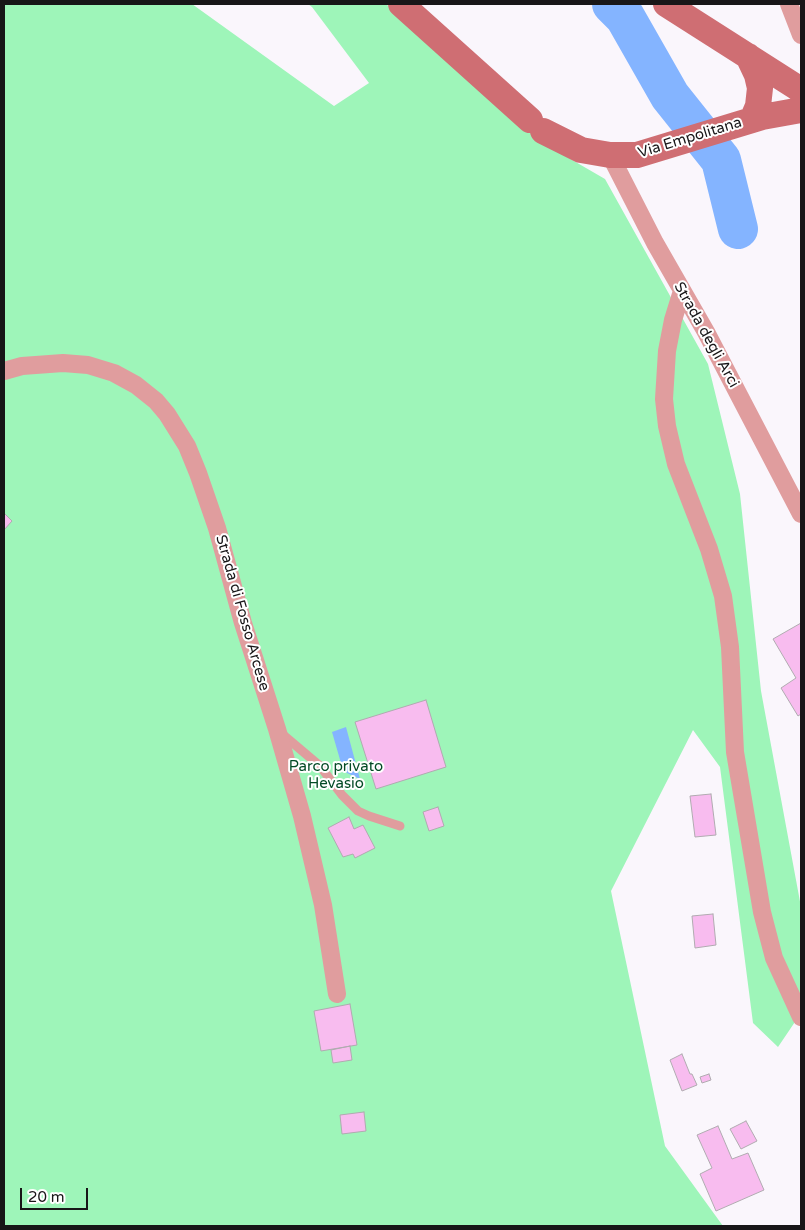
<!DOCTYPE html>
<html>
<head>
<meta charset="utf-8">
<style>
  body { margin:0 }
  #map { position:relative; width:805px; height:1230px; overflow:hidden; background:#faf6fc; font-family:"Varela Round",sans-serif }
  canvas { display:block }
  .frame { position:absolute; inset:0; border:5px solid #181618; pointer-events:none }
  .scale { position:absolute; left:20px; top:1188px; width:68px; height:22px; box-sizing:border-box; border:2px solid #181618; border-top:0; padding-left:6px; font-size:15px; line-height:18px; white-space:nowrap; color:#181618; -webkit-text-stroke:4px #fff; paint-order:stroke }
</style>
</head>
<body>
<div id="map">
<canvas width="805" height="1230"></canvas>
<div class="frame"></div>
<div class="scale">20 m</div>
</div>
<script>
const ctx = document.querySelector('canvas').getContext('2d');
ctx.lineJoin = 'round';
function fill(path, color) {
  ctx.fillStyle = color;
  ctx.fill(path, 'evenodd');
}
function toPath(rows) {
  const path = new Path2D();
  for (const r of rows) {
    path.moveTo(r[0], r[1]);
    for (let i = 2; i < r.length; i += 2) path.lineTo(r[i], r[i + 1]);
  }
  return path;
}
function strokePath(path, color, width, dash) {
  ctx.strokeStyle = color;
  ctx.lineWidth = width;
  ctx.lineCap = dash ? 'butt' : 'round';
  ctx.setLineDash(dash || []);
  ctx.stroke(path);
}
function drawText(font, color, halo, rows, align = 'center') {
  ctx.font = font + ' "Varela Round",sans-serif';
  ctx.lineWidth = 4;
  ctx.setLineDash([]);
  ctx.textBaseline = 'middle';
  ctx.strokeStyle = halo;
  ctx.fillStyle = color;
  for (const [text, x, y, turn = 0] of rows) {
    ctx.save();
    ctx.translate(x, y);
    ctx.rotate((+turn || 0) * Math.PI / 180);
    ctx.textAlign = isNaN(turn) ? turn : align;
    if (halo) ctx.strokeText(text, 0, 0);
    ctx.fillText(text, 0, 0);
    ctx.restore();
  }
}
fill(toPath([
  [4,4,192,4,334,106,369,83,312,7,308,4,386,4,548,146,605,179,708,364,740,494,761,691,801,907,801,1013,778,1047,753,1023,720,767,693,730,611,891,665,1146,723,1226,4,1226]
]), '#9ef5b9');
fill(toPath([
  [346,727,360,779,347,773,343,770,332,732]
]), '#84b4ff');
strokePath(toPath([
  [612,4,625,17,670,96,721,160,738,229]
]), '#84b4ff', 40);
const building = toPath([
  [4,513,12,521,4,530,4,513],
  [801,623,801,714,798,716,781,688,796,678,773,639,801,623],
  [426,700,446,767,376,789,355,722,426,700],
  [711,794,716,835,695,837,690,796,711,794],
  [438,807,444,826,429,831,423,812,438,807],
  [349,817,354,829,363,825,375,848,355,858,353,854,343,857,328,828,349,817],
  [713,914,716,945,695,948,692,916,713,914],
  [350,1004,357,1045,321,1051,314,1011,350,1004],
  [350,1046,352,1060,333,1063,331,1050,350,1046],
  [682,1054,690,1074,692,1074,697,1085,682,1091,670,1060,682,1054],
  [709,1074,711,1080,702,1083,700,1077,709,1074],
  [364,1112,366,1131,342,1134,340,1115,364,1112],
  [746,1121,757,1141,741,1149,730,1129,746,1121],
  [718,1126,732,1159,748,1153,764,1190,716,1211,700,1174,712,1168,697,1135,718,1126]
]);
fill(building, '#f8bcef');
strokePath(building, '#b0abb0', 1);
strokePath(toPath([
  [281,733,320,766,342,795,358,811,369,816,400,826]
]), '#e09d9e', 9);
strokePath(toPath([
  [789,4,801,35],
  [610,155,655,243,706,332,801,514],
  [682,291,673,320,667,351,664,399,667,426,676,464,709,549,723,596,730,647,735,752,762,912,774,958,801,1017],
  [4,371,22,366,63,363,88,365,114,373,136,385,156,401,167,414,187,446,198,473,217,528,243,623,277,729,302,816,323,905,337,994]
]), '#e09d9e', 18);
strokePath(toPath([
  [401,4,530,120],
  [666,4,801,90],
  [748,56,757,75,760,88,758,106,752,120],
  [543,131,581,150,610,155,637,155,762,117,801,110]
]), '#cf6e73', 26);
drawText('15px', '#181618', '#fff', [
  ["Via Empolitana",690,138,-17],
  ["Strada degli Arci",706,335,61],
  ["Strada di Fosso Arcese",242,613,74]
]);
drawText('15px', '#034a25', '#fff', [
  ["Parco privato",336,767],
  ["Hevasio",336,784]
]);
</script>
</body>
</html>
